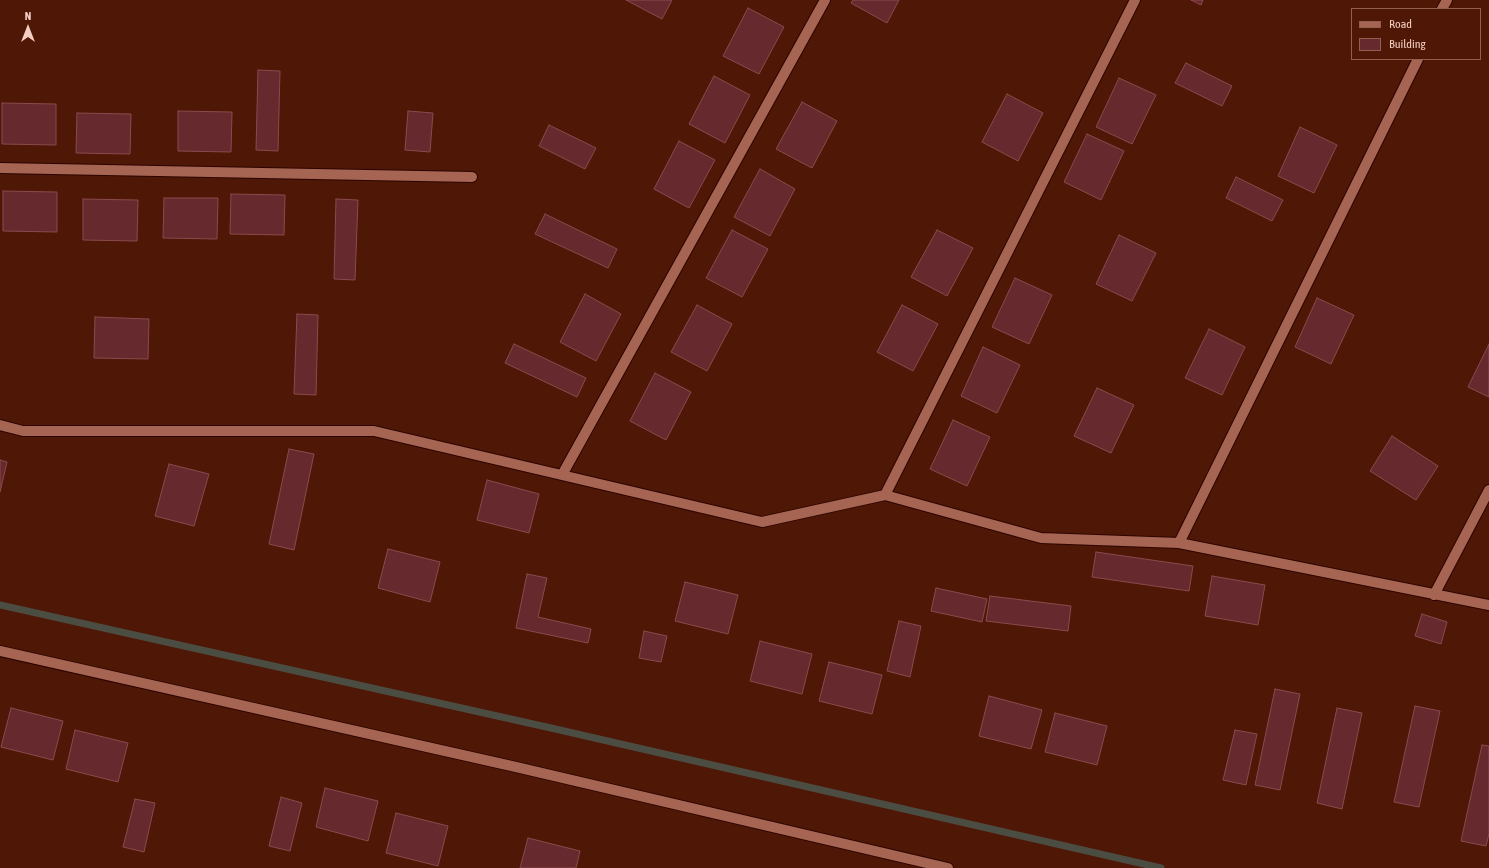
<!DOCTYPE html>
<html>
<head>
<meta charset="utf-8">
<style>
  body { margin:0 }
  #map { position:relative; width:1489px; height:868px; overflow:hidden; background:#4f1705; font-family:"Asap Condensed",sans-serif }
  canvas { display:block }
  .legend { position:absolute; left:1351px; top:8px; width:130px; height:52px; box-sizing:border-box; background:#4f1705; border:1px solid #906051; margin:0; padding:5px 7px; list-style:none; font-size:12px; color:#f2cdc2 }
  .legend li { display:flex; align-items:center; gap:8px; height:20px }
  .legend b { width:20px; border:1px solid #906051 }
  .north { position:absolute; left:8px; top:8px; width:40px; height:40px; -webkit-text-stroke:3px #4f1705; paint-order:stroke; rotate:0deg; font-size:11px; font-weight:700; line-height:16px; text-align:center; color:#f2cdc2 }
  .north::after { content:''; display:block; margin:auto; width:14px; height:18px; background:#f2cdc2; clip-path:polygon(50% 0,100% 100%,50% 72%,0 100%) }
</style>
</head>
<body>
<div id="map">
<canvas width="1489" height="868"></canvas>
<ul class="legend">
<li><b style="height:5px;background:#a56552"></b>Road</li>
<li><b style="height:11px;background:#66292e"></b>Building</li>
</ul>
<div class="north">N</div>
</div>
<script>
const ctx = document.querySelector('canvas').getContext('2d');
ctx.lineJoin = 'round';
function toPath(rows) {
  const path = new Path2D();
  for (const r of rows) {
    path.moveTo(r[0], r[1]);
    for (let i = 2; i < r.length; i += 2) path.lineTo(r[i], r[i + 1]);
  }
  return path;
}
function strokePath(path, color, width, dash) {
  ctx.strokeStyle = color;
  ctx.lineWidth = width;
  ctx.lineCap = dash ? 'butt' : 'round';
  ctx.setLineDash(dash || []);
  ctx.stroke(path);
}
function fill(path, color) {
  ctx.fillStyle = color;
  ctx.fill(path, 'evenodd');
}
strokePath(toPath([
  [0,605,551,728,1161,868]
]), '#4b4d43', 7);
const building = toPath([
  [626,0,672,0,662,19,626,0],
  [853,0,899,0,887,23,851,3,853,0],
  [1191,0,1203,0,1201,5,1191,0],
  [748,8,784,27,759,74,723,56,748,8],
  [1186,63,1232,86,1222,106,1175,83,1186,63],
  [258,70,280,71,278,151,256,150,258,70],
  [714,76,750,95,725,143,689,124,714,76],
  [1119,78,1156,95,1132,144,1096,127,1119,78],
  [1007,94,1043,113,1018,161,982,142,1007,94],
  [802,102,837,121,812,168,776,149,802,102],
  [2,103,56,104,56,145,2,144,2,103],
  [178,111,232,112,231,152,178,151,178,111],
  [408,111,433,113,430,152,405,150,408,111],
  [77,113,131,114,130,154,76,153,77,113],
  [549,125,596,148,585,169,539,146,549,125],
  [1300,127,1337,145,1314,193,1278,176,1300,127],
  [1087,134,1124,151,1101,200,1064,182,1087,134],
  [679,141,715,160,689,208,654,189,679,141],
  [760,169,795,189,770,236,734,217,760,169],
  [1236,177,1283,200,1272,221,1226,198,1236,177],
  [3,191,57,192,57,232,3,231,3,191],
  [231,194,285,195,284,235,230,234,231,194],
  [164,198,218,198,217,239,163,238,164,198],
  [83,199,138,200,137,241,83,240,83,199],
  [336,199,358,200,355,280,334,279,336,199],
  [545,214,617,249,608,268,535,234,545,214],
  [732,230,768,249,742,297,706,278,732,230],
  [937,230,973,248,947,296,911,277,937,230],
  [1119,235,1156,253,1132,301,1096,284,1119,235],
  [1015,278,1052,295,1029,344,992,327,1015,278],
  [585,294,621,314,596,361,560,342,585,294],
  [1317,298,1354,315,1331,364,1295,347,1317,298],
  [697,305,732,324,707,371,671,352,697,305],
  [902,305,938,324,913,371,877,352,902,305],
  [297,314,318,315,316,395,294,394,297,314],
  [95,317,149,319,148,359,94,358,95,317],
  [1209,329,1245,347,1222,395,1185,378,1209,329],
  [514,344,586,378,577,397,505,363,514,344],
  [1489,344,1489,397,1468,387,1489,344],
  [983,347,1020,365,997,413,961,396,983,347],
  [655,373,691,392,666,440,630,421,655,373],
  [1097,388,1134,405,1111,453,1074,436,1097,388],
  [953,420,990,437,967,486,930,469,953,420],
  [1392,436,1438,466,1416,500,1370,471,1392,436],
  [289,449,314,454,294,550,269,544,289,449],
  [0,460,7,462,0,492,0,460],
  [169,464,209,474,194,526,155,516,169,464],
  [487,480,539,494,529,533,477,520,487,480],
  [388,549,440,562,430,602,378,588,388,549],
  [1096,552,1193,566,1189,591,1092,577,1096,552],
  [527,574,547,578,538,617,591,629,588,643,516,628,527,574],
  [1212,576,1265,585,1258,625,1205,616,1212,576],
  [685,582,738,595,728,634,675,621,685,582],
  [936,588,987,599,982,622,931,611,936,588],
  [990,596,1071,606,1068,631,986,621,990,596],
  [1422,614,1447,622,1441,644,1415,636,1422,614],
  [899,621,921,626,910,677,887,671,899,621],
  [644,631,667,636,661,662,639,658,644,631],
  [760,641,812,654,802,694,750,681,760,641],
  [829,662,882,675,872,714,819,701,829,662],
  [1275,689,1300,694,1280,790,1255,785,1275,689],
  [989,696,1042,710,1031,749,979,736,989,696],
  [1415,706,1440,711,1419,807,1394,802,1415,706],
  [11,708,63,721,53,760,1,747,11,708],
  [1337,708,1362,713,1342,809,1317,803,1337,708],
  [1055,713,1107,726,1097,765,1045,752,1055,713],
  [75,730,128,743,118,782,66,769,75,730],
  [1235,730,1257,734,1246,785,1223,780,1235,730],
  [1482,745,1489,746,1489,834,1486,846,1461,841,1482,745],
  [325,788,378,801,368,841,316,827,325,788],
  [281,797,302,803,290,851,269,846,281,797],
  [135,799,155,803,144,852,123,847,135,799],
  [396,813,448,826,438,866,386,853,396,813],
  [528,838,580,851,576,868,520,868,528,838]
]);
fill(building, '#66292e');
strokePath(building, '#8b4a4d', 1);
const street = toPath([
  [1442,9,1447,0],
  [0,168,472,177],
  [0,425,23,431,374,431,762,522,885,495,1041,538,1179,543,1489,605],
  [562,475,825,0],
  [885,495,1135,0],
  [1179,543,1418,59],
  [1434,595,1489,490],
  [0,651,516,767,948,868]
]);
strokePath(street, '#2d0400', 12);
strokePath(street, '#a56552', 10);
</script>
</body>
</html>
